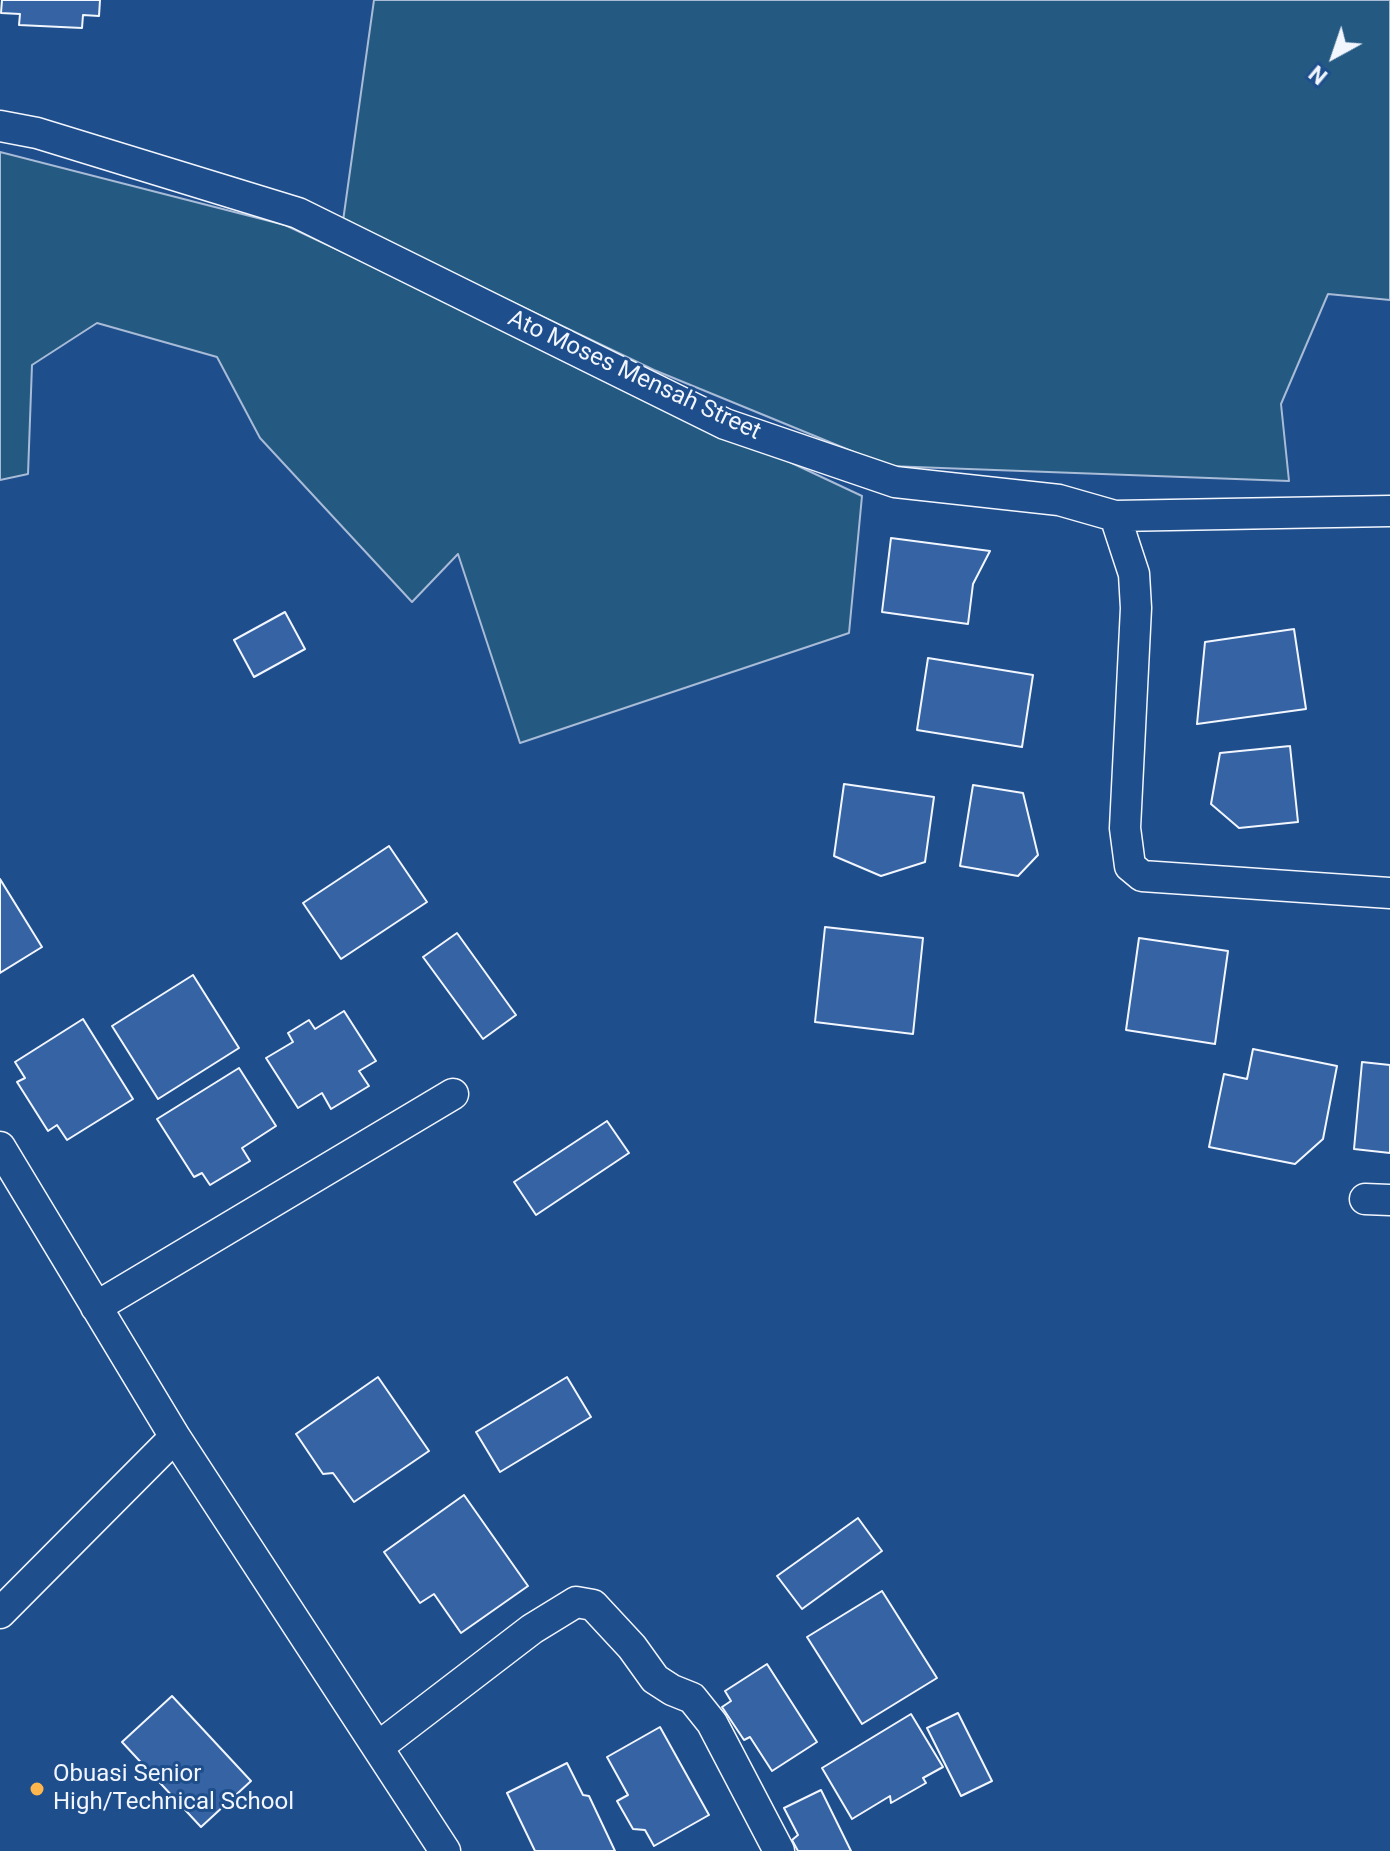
<!DOCTYPE html>
<html>
<head>
<meta charset="utf-8">
<style>
  body { margin:0 }
  #map { position:relative; width:1390px; height:1851px; overflow:hidden; background:#1f4e8c; font-family:Roboto,sans-serif }
  canvas { display:block }
  .north { position:absolute; left:1294px; top:16px; width:80px; height:80px; -webkit-text-stroke:6px #1f4e8c; paint-order:stroke; rotate:220deg; font-size:22px; font-weight:700; line-height:32px; text-align:center; color:#f2f6ff }
  .north::after { content:''; display:block; margin:auto; width:28px; height:36px; background:#f2f6ff; clip-path:polygon(50% 0,100% 100%,50% 72%,0 100%) }
</style>
</head>
<body>
<div id="map">
<canvas width="1390" height="1851"></canvas>
<div class="north">N</div>
</div>
<script>
const ctx = document.querySelector('canvas').getContext('2d');
ctx.lineJoin = 'round';
function fill(path, color) {
  ctx.fillStyle = color;
  ctx.fill(path, 'evenodd');
}
function toPath(rows) {
  const path = new Path2D();
  for (const r of rows) {
    path.moveTo(r[0], r[1]);
    for (let i = 2; i < r.length; i += 2) path.lineTo(r[i], r[i + 1]);
  }
  return path;
}
function strokePath(path, color, width, dash) {
  ctx.strokeStyle = color;
  ctx.lineWidth = width;
  ctx.lineCap = dash ? 'butt' : 'round';
  ctx.setLineDash(dash || []);
  ctx.stroke(path);
}
function drawText(font, color, halo, rows, align = 'center') {
  ctx.font = font + ' Roboto,sans-serif';
  ctx.lineWidth = 6;
  ctx.setLineDash([]);
  ctx.textBaseline = 'middle';
  ctx.strokeStyle = halo;
  ctx.fillStyle = color;
  for (const [text, x, y, turn = 0] of rows) {
    ctx.save();
    ctx.translate(x, y);
    ctx.rotate((+turn || 0) * Math.PI / 180);
    ctx.textAlign = isNaN(turn) ? turn : align;
    if (halo) ctx.strokeText(text, 0, 0);
    ctx.fillText(text, 0, 0);
    ctx.restore();
  }
}
const green = toPath([
  [374,0,1390,0,1390,300,1328,294,1281,404,1289,481,888,466,654,370,343,221,374,0],
  [0,152,285,225,862,496,849,633,520,743,458,554,412,602,260,438,217,357,97,323,32,365,28,474,0,480,0,152]
]);
fill(green, '#245a82');
strokePath(green, '#a8bbd7', 2);
const building = toPath([
  [2,0,100,0,99,16,83,15,82,28,19,25,20,14,1,13,2,0],
  [891,538,990,551,973,584,968,624,882,612,891,538],
  [285,612,305,649,254,677,234,640,285,612],
  [1294,629,1306,709,1197,724,1205,642,1294,629],
  [928,658,1033,675,1022,747,917,730,928,658],
  [1290,746,1298,822,1239,828,1211,804,1220,753,1290,746],
  [844,784,934,797,925,862,881,876,834,856,844,784],
  [973,785,1023,793,1038,855,1018,876,960,866,973,785],
  [389,846,427,902,341,959,303,903,389,846],
  [0,879,42,947,0,973,0,879],
  [825,927,923,938,913,1034,815,1022,825,927],
  [457,933,516,1015,483,1039,423,957,457,933],
  [1139,938,1228,951,1215,1044,1126,1030,1139,938],
  [193,975,239,1048,158,1099,112,1026,193,975],
  [344,1011,376,1061,359,1071,369,1086,331,1109,322,1093,298,1108,266,1058,293,1042,288,1033,309,1020,315,1029,344,1011],
  [83,1019,133,1099,67,1140,57,1125,48,1131,17,1082,25,1078,15,1062,83,1019],
  [1253,1049,1337,1066,1323,1139,1295,1164,1209,1147,1224,1074,1247,1079,1253,1049],
  [1362,1062,1390,1065,1390,1153,1354,1149,1362,1062],
  [239,1068,276,1126,242,1148,250,1161,210,1185,202,1173,194,1177,157,1119,239,1068],
  [607,1121,629,1153,536,1215,514,1182,607,1121],
  [378,1377,429,1451,354,1502,333,1473,323,1474,296,1434,378,1377],
  [567,1377,591,1417,500,1472,476,1432,567,1377],
  [464,1495,528,1586,461,1633,434,1594,420,1603,384,1552,464,1495],
  [858,1518,882,1551,802,1609,777,1576,858,1518],
  [882,1591,937,1678,862,1724,807,1637,882,1591],
  [767,1664,817,1742,772,1771,750,1737,744,1740,722,1707,731,1701,725,1691,767,1664],
  [172,1696,251,1781,201,1827,122,1742,172,1696],
  [958,1713,992,1781,961,1796,927,1728,958,1713],
  [911,1714,943,1767,923,1778,926,1783,891,1803,890,1796,852,1819,822,1768,911,1714],
  [660,1727,709,1815,654,1846,645,1830,633,1829,617,1801,628,1795,607,1757,660,1727],
  [567,1763,583,1795,589,1796,615,1851,535,1851,507,1793,567,1763],
  [821,1790,851,1851,798,1851,792,1840,798,1835,784,1808,821,1790]
]);
fill(building, '#3563a3');
strokePath(building, '#f2f6ff', 2);
const street = toPath([
  [0,126,37,133,298,213,725,424,895,482,1059,500,1115,516,1390,511],
  [1115,516,1134,574,1136,608,1125,828,1130,866,1142,876,1390,893],
  [0,1147,175,1437,0,1613],
  [1365,1199,1390,1200],
  [96,1307,453,1094],
  [175,1437,445,1851],
  [378,1747,532,1629,576,1602,593,1605,632,1647,655,1679,672,1690,692,1698,712,1723,779,1851]
]);
strokePath(street, '#f2f6ff', 33);
strokePath(street, '#1f4e8c', 30);
for (const [x, y, r, color] of [
  [37,1789,8,"#ffb74d"]
]) {
  const dot = new Path2D();
  dot.arc(x, y, r, 0, 2 * Math.PI);
  ctx.fillStyle = color;
  ctx.fill(dot);
  strokePath(dot, '#1f4e8c', 3);
}
drawText('24px', '#f2f6ff', '#1f4e8c', [
  ["Ato Moses Mensah Street",634,376,25]
]);
drawText('24px', '#f2f6ff', '#1f4e8c', [
  ["Obuasi Senior",53,1775],
  ["High/Technical School",53,1803]
], 'left');
</script>
</body>
</html>
